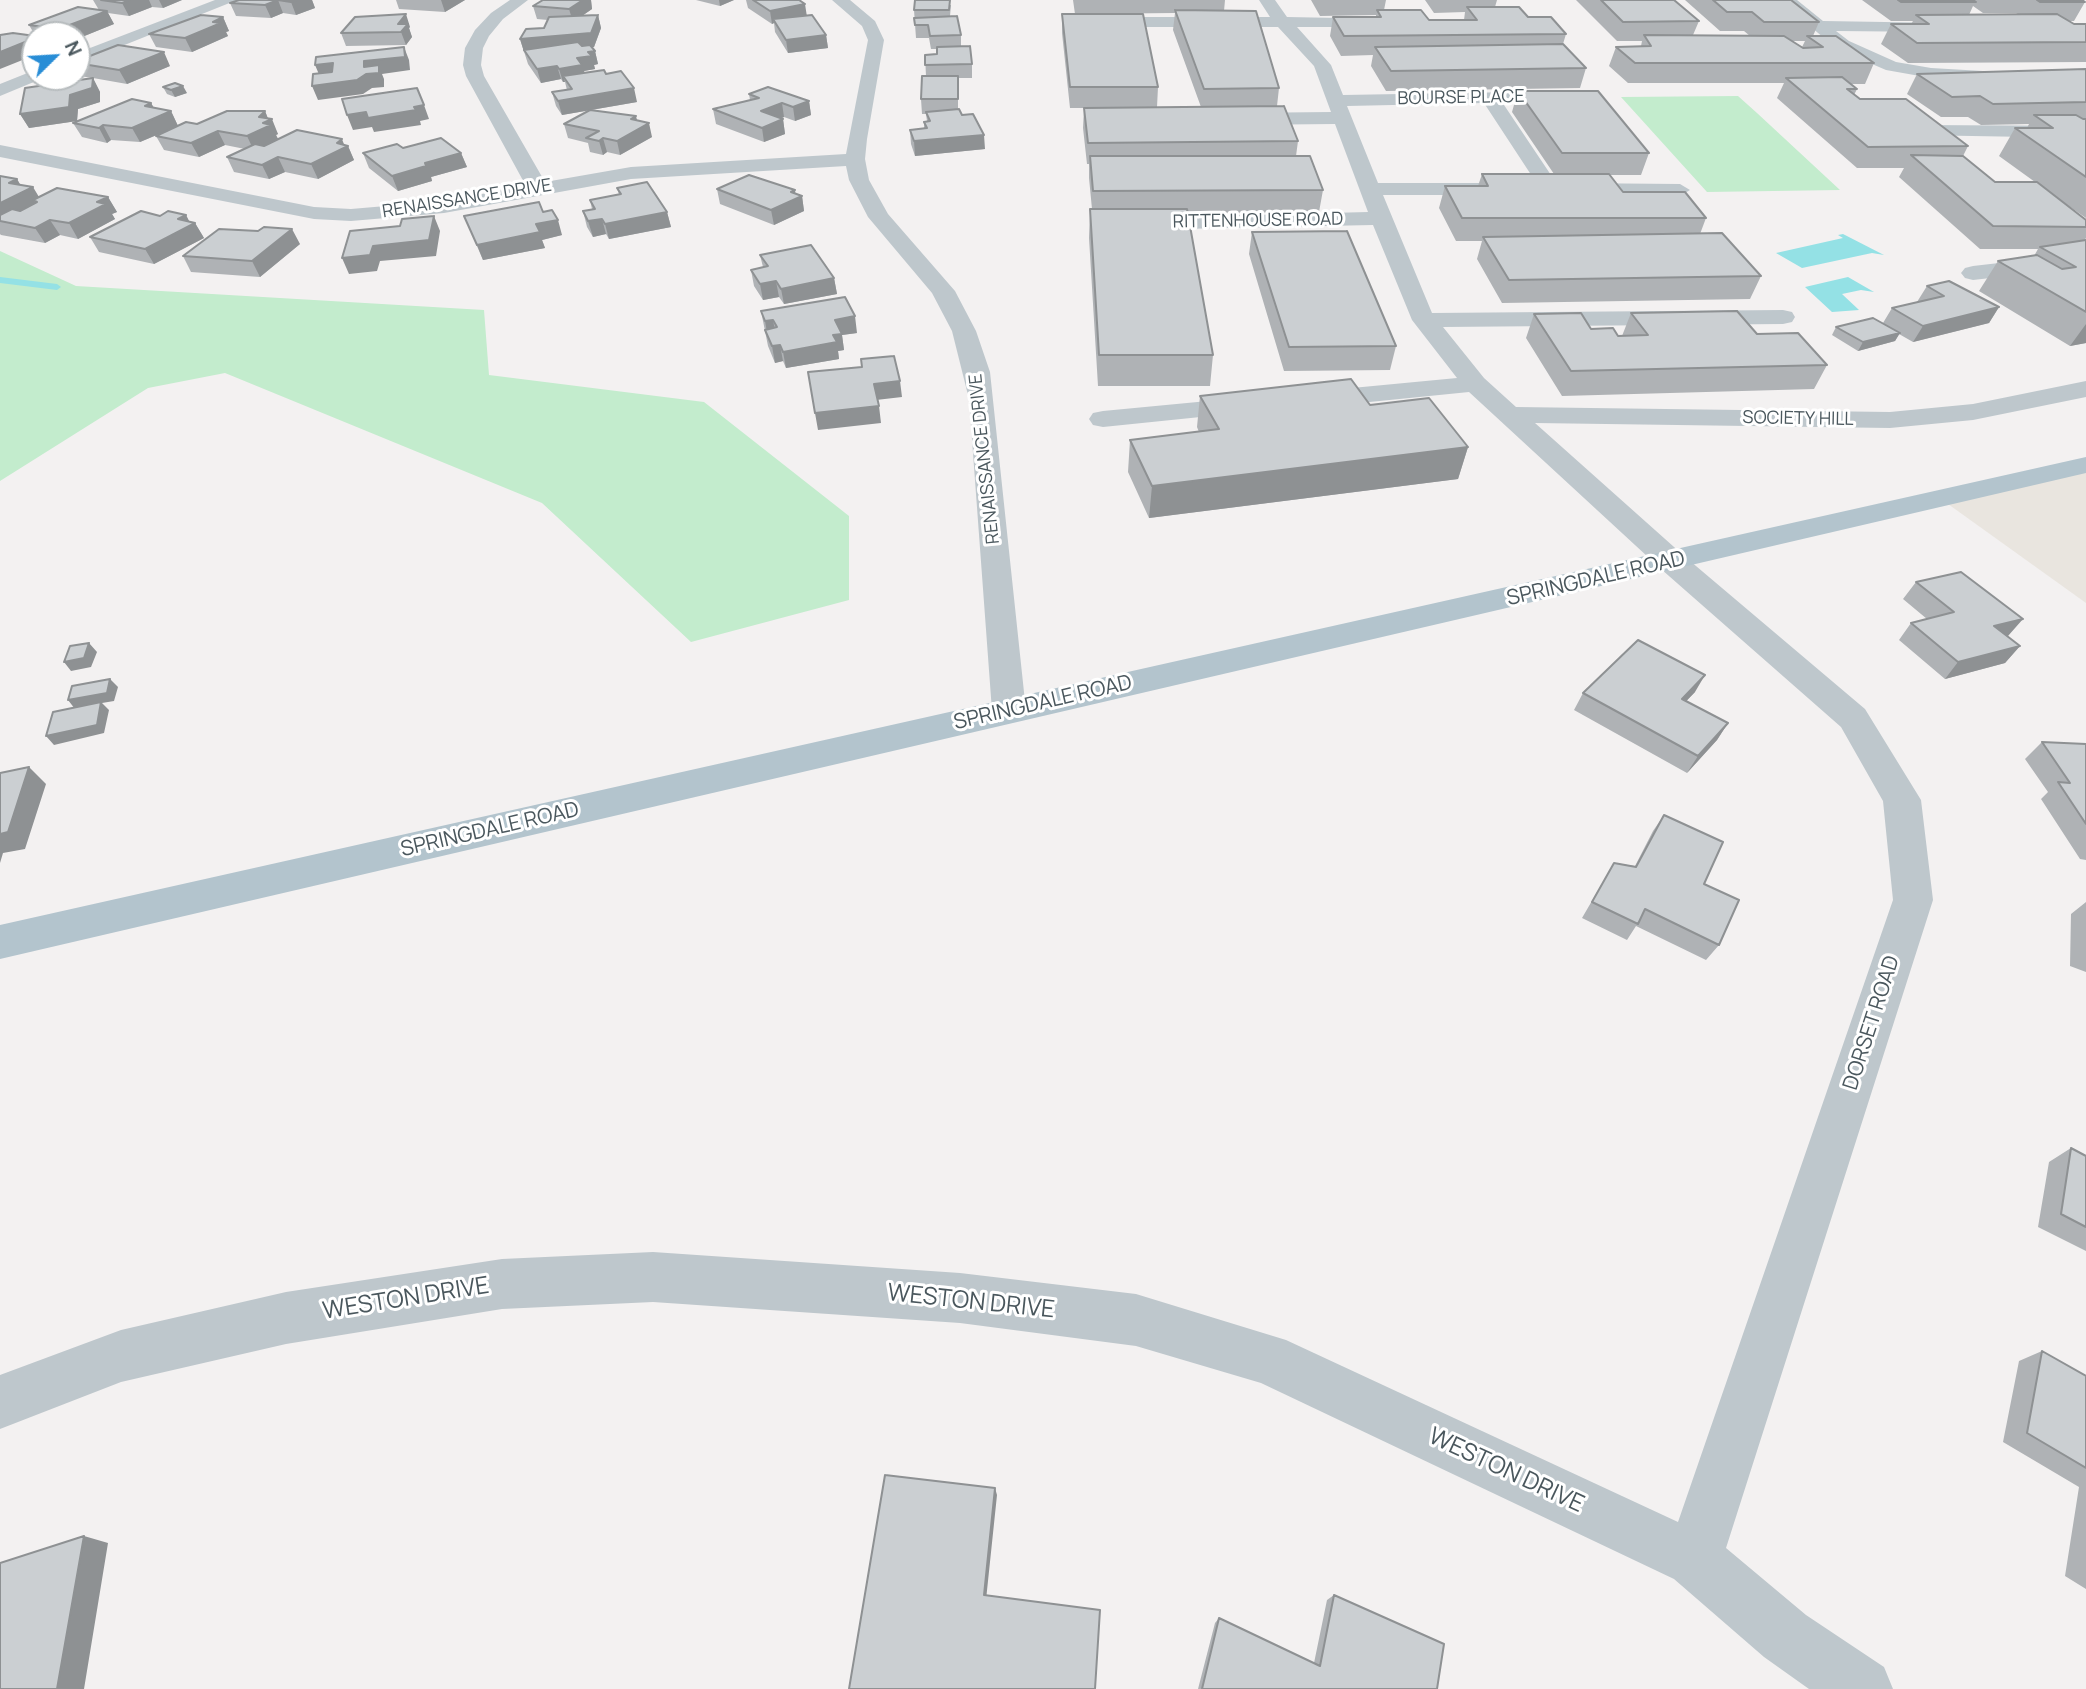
<!DOCTYPE html>
<html>
<head>
<meta charset="utf-8">
<style>
  body { margin:0 }
  #map { position:relative; width:2086px; height:1689px; overflow:hidden; background:#f3f1f1; font-family:Manrope,sans-serif }
  canvas { display:block }
  .north { position:absolute; left:21px; top:21px; width:70px; height:70px; box-sizing:border-box; background:#fff; border:2px solid #b7bcbe; border-radius:50%; rotate:66deg; font-size:19px; font-weight:700; line-height:28px; text-align:center; color:#4a575d }
  .north::after { content:''; display:block; margin:auto; width:24px; height:32px; background:#288dd6; clip-path:polygon(50% 0,100% 100%,50% 72%,0 100%) }
</style>
</head>
<body>
<div id="map">
<canvas width="2086" height="1689"></canvas>
<div class="north">N</div>
</div>
<script>
const ctx = document.querySelector('canvas').getContext('2d');
ctx.lineJoin = 'round';
function fill(path, color) {
  ctx.fillStyle = color;
  ctx.fill(path, 'evenodd');
}
function toPath(rows) {
  const path = new Path2D();
  for (const r of rows) {
    path.moveTo(r[0], r[1]);
    for (let i = 2; i < r.length; i += 2) path.lineTo(r[i], r[i + 1]);
  }
  return path;
}
function strokePath(path, color, width, dash) {
  ctx.strokeStyle = color;
  ctx.lineWidth = width;
  ctx.lineCap = dash ? 'butt' : 'round';
  ctx.setLineDash(dash || []);
  ctx.stroke(path);
}
function drawText(font, color, halo, rows, align = 'center') {
  ctx.font = font + ' Manrope,sans-serif';
  ctx.lineWidth = 6;
  ctx.setLineDash([]);
  ctx.textBaseline = 'middle';
  ctx.strokeStyle = halo;
  ctx.fillStyle = color;
  for (const [text, x, y, turn = 0] of rows) {
    ctx.save();
    ctx.translate(x, y);
    ctx.rotate((+turn || 0) * Math.PI / 180);
    ctx.textAlign = isNaN(turn) ? turn : align;
    if (halo) ctx.strokeText(text, 0, 0);
    ctx.fillText(text, 0, 0);
    ctx.restore();
  }
}
fill(toPath([
  [2086,464,2086,603,1941,499]
]), '#e9e5df');
fill(toPath([
  [1738,96,1757,113,1840,190,1707,192,1621,97],
  [0,251,76,286,484,310,489,375,704,402,849,516,849,600,691,642,542,503,225,373,148,388,0,481]
]), '#c3eccd');
fill(toPath([
  [1843,234,1884,255,1872,253,1802,268,1776,253,1843,238,1838,235],
  [1848,277,1874,292,1861,290,1842,294,1859,310,1832,312,1805,287]
]), '#94e1e5');
fill(toPath([
  [0,277,57,284,61,287,57,290,0,283,0,277]
]), '#94e1e5');
fill(toPath([
  [215,0,237,0,77,64,77,53,215,0],
  [510,0,528,0,503,19,489,36,483,48,481,65,484,76,545,182,631,167,846,154,868,40,862,26,832,0,850,0,875,21,884,40,867,139,865,159,869,180,888,214,955,291,976,331,990,372,1026,711,1021,720,1009,723,997,720,992,711,969,399,952,331,932,293,868,217,849,180,846,166,631,179,444,213,351,221,314,219,0,157,0,145,314,207,351,209,444,201,526,186,466,76,463,65,465,48,475,30,491,13,510,0],
  [1259,0,1275,0,1287,17,1392,19,1394,22,1386,27,1297,27,1331,65,1343,95,1574,91,1577,95,1574,99,1568,100,1502,102,1559,187,1568,183,1680,184,1690,190,1680,196,1568,195,1559,191,1550,195,1543,193,1484,103,1347,106,1378,183,1497,183,1507,189,1497,195,1383,195,1432,313,1783,310,1792,312,1795,317,1792,322,1783,324,1443,327,1484,378,1516,407,1890,412,1973,404,2086,381,2086,397,1973,420,1890,428,1535,423,1683,555,1865,709,1921,800,1933,900,1726,1548,1806,1615,1884,1667,1893,1689,1809,1689,1764,1657,1674,1579,1261,1383,1136,1346,960,1323,653,1302,502,1309,286,1344,121,1382,0,1429,0,1375,121,1330,286,1292,502,1259,653,1252,960,1273,1136,1294,1286,1340,1678,1522,1893,900,1883,801,1841,727,1661,569,1469,392,1310,408,1301,406,1297,400,1301,394,1310,392,1457,378,1412,320,1373,225,1130,230,1127,225,1130,220,1138,218,1368,212,1335,124,1236,125,1227,119,1236,113,1331,112,1314,66,1278,27,1093,27,1085,22,1093,17,1270,17,1259,0],
  [1779,0,1797,0,1823,21,1946,23,1946,31,1940,32,1836,31,1849,41,1896,62,1931,68,2086,77,2086,87,1931,78,1886,70,1837,49,1779,0],
  [35,70,35,77,41,79,0,96,0,84,35,70],
  [1922,125,2086,126,2086,138,1915,135,1912,131,1915,127,1922,125],
  [2086,253,2086,267,1973,280,1965,278,1961,273,1965,268,1973,266,2086,253],
  [1250,397,1259,399,1263,405,1259,411,1103,427,1093,425,1089,419,1093,413,1103,411,1250,397]
]), '#bec7cc');
fill(toPath([
  [2086,457,2086,473,0,959,0,925,2086,457]
]), '#b3c4cd');
fill(toPath([
  [93,0,182,0,163,8,152,7,129,16,108,13,114,24,77,39,77,35,35,35,29,25,99,10],
  [239,0,312,0,315,8,296,15,283,13,271,18,236,16,230,3],
  [396,0,465,0,445,12,399,9],
  [543,0,591,0,592,9,582,16,598,15,601,28,594,47,591,47,595,51,598,64,594,65,595,69,584,71,585,73,606,74,637,102,562,115,556,106,552,92,567,90,565,82,563,82,561,79,541,83,528,64,520,39,544,28,548,20,537,19,533,6],
  [696,0,734,0,720,6],
  [746,0,799,0,807,16,826,35,828,48,788,53,775,32,774,23,772,24,748,8],
  [1073,0,1225,0,1224,11,1279,88,1277,106,1298,141,1296,156,1323,190,1319,212,1188,213,1213,355,1210,386,1098,386,1089,238,1090,209,1092,209,1089,178,1089,164,1087,164,1083,128,1084,108,1070,108,1062,33,1062,14,1075,14],
  [1175,13,1173,30,1201,107,1157,107,1158,87,1078,14],
  [1311,0,1386,0,1384,10,1429,20,1464,20,1465,12,1434,13,1425,0,1497,0,1495,7,1528,17,1566,34,1563,44,1586,68,1580,88,1386,91,1371,66,1373,55,1341,56,1330,36,1333,17,1376,17,1376,15,1320,16],
  [1576,0,1674,0,1699,21,1693,35,1750,36,1744,31,1720,31,1685,0,1791,0,1819,22,1813,36,1874,63,1865,84,1850,84,1857,89,1854,95,1860,99,1968,146,1963,156,1995,182,2035,182,1999,156,2015,128,2027,128,2029,124,1981,125,1968,117,1941,117,1907,94,1917,74,2086,69,2086,218,2053,195,2086,220,2086,238,2084,241,2086,240,2086,343,2070,346,1979,291,1998,261,2034,256,2038,249,1980,249,1899,177,1904,168,1857,168,1777,98,1784,83,1628,83,1609,66,1616,47,1641,46,1642,41,1617,41],
  [1792,41,1805,41,1802,47],
  [1862,0,2082,0,2085,2,2074,21,2068,21,2074,24,2086,24,2086,62,1908,63,1881,44,1891,24,1911,24,1913,21,1891,21],
  [1973,6,1983,13,2016,13,2019,15,1969,15],
  [951,5,950,16,961,35,961,47,972,64,972,78,958,78,958,109,985,149,915,156,911,144,910,130,924,128,924,122,927,121,926,114,922,114,921,99,926,76,925,55,937,54,937,49,931,49,929,38,916,38,914,10],
  [223,17,229,31,226,32,228,36,192,52,156,47,149,34],
  [410,27,409,28,412,37,406,45,346,46,341,33],
  [77,61,170,66,127,84,93,78,100,92,100,102,78,109,77,121,29,128,20,114,92,78,80,76,77,70],
  [163,87,187,93,175,97,167,94],
  [1518,91,1649,153,1641,175,1610,175,1623,192,1706,218,1700,234,1761,276,1750,299,1502,303,1477,259,1482,241,1456,241,1439,208,1445,186,1478,186,1482,174,1554,174,1512,112],
  [749,94,809,101,811,115,795,121,784,117,781,119,783,119,785,134,764,142,716,124,713,109,750,100],
  [151,103,154,108,171,111,178,126,140,142,111,140,107,143,82,137,73,123],
  [265,111,268,119,278,134,276,135,278,139,348,146,354,160,318,179,285,172,269,179,234,172,227,157,245,149,225,145,199,157,164,150,156,136,197,124],
  [637,121,652,137,620,155,607,152,603,155,590,152,588,143,568,138,564,124],
  [403,148,461,153,467,167,431,177,432,181,398,191,369,168,363,153],
  [0,176,17,179,20,185,39,197,108,197,117,212,112,214,115,219,78,239,60,235,45,243,1,235,0,234],
  [617,188,667,212,671,227,609,239,606,234,593,237,587,227,583,211,592,209,590,200,619,195],
  [717,189,802,196,804,211,774,225,720,204],
  [543,212,562,235,542,240,545,248,483,260,464,216],
  [186,215,189,221,195,223,204,238,154,264,99,252,90,237,160,216],
  [258,231,300,244,260,277,191,272,183,256],
  [1252,232,1396,346,1390,370,1284,371,1249,254],
  [760,255,834,278,837,294,784,304,779,297,763,300,754,286,751,270,763,267],
  [1927,286,1999,307,1989,323,1913,342,1899,334,1895,341,1858,351,1832,335,1836,327,1883,323,1892,308,1917,302],
  [761,311,857,333,842,335,844,350,838,351,839,359,786,368,783,361,775,363,768,346],
  [1631,313,1757,334,1827,365,1814,389,1562,396,1526,338,1534,314,1618,336,1622,336],
  [1200,396,1370,405,1468,447,1458,479,1149,518,1128,472,1130,440,1199,432,1197,427],
  [1916,582,2008,636,2007,637,2020,646,2005,663,1945,679,1899,640,1911,623,1927,619,1903,599],
  [1695,692,1686,701,1728,723,1717,740,1687,773,1574,710,1583,693],
  [2042,742,2086,744,2086,860,2080,859,2041,799,2048,792,2025,759],
  [1664,815,1704,884,1719,945,1706,960,1636,926,1627,940,1582,918,1614,863,1635,866,1653,831],
  [2086,902,2086,972,2070,966,2071,914],
  [2071,1148,2086,1156,2086,1251,2038,1227,2049,1162],
  [2042,1351,2086,1376,2086,1589,2065,1576,2079,1487,2003,1442,2019,1361],
  [1334,1595,1437,1689,1198,1689,1215,1623,1219,1618,1314,1663,1327,1600]
]), '#afb2b5');
fill(toPath([
  [130,0,149,0,152,7,129,16,122,3],
  [159,0,182,0,163,8],
  [278,0,283,13,271,18,265,5],
  [297,0,312,0,315,8,296,15,291,2],
  [441,0,465,0,445,12],
  [583,0,591,0,592,9,573,22,569,9],
  [719,0,734,0,720,6],
  [805,4,807,17,773,19,774,23,772,24,770,11],
  [107,11,114,24,77,39,77,35,62,35,59,29],
  [406,14,410,27,409,28,412,37,406,45,398,24],
  [598,15,601,28,594,47,524,52,520,39],
  [223,17,229,31,226,32,228,36,192,52,185,38,213,22],
  [826,35,828,48,788,53,786,40],
  [35,38,35,55,0,69,0,52],
  [404,47,409,60,410,70,382,74,384,79,384,87,372,88,363,94,318,100,312,86,364,61],
  [595,51,598,64,594,65,595,69,584,71,586,78,563,76,565,82,563,82,559,69,588,52],
  [164,52,170,66,127,84,119,70],
  [333,63,338,77,321,79,315,65],
  [557,66,561,79,541,83,537,69],
  [93,78,100,92,100,102,78,109,77,121,29,128,20,114,70,95],
  [183,86,187,93,175,97,171,90],
  [634,88,637,102,562,115,558,101],
  [809,101,811,115,795,121,793,107],
  [151,103,159,117,171,111,178,126,140,142,132,128,145,106],
  [782,103,784,117,763,125,761,111],
  [424,105,429,119,420,121,421,125,374,132,372,127,353,130,347,115],
  [265,111,269,121,272,119,278,134,276,135,278,139,254,151,247,136,259,117],
  [636,116,639,128,649,123,652,137,620,155,617,141,631,119],
  [783,119,785,134,764,142,762,128],
  [103,125,111,140,107,143,99,128],
  [218,131,225,145,199,157,191,143],
  [984,135,985,149,915,156,914,141],
  [603,138,607,152,603,155,599,141],
  [342,139,345,147,348,146,354,160,318,179,311,164],
  [461,153,467,167,431,177,432,181,398,191,392,176,425,163],
  [278,157,285,172,269,179,262,165],
  [17,179,24,191,33,187,42,202,37,202,33,200,37,205,0,221,0,203,9,183],
  [795,190,796,199,802,196,804,211,774,225,771,210,791,192],
  [108,197,117,212,112,214,115,219,78,239,69,223,97,202],
  [667,212,671,227,609,239,605,224],
  [186,215,191,225,195,223,204,238,154,264,145,249,178,219],
  [434,216,440,231,436,256,380,261,377,271,349,274,342,258,373,246],
  [602,219,606,234,593,237,588,221],
  [50,220,60,235,45,243,35,228],
  [558,220,562,235,542,240,545,248,483,260,477,245,536,224],
  [292,229,300,244,260,277,252,261],
  [834,278,837,294,784,304,781,289],
  [776,281,779,297,763,300,760,284],
  [1999,307,1989,323,1913,342,1923,326],
  [855,316,857,333,842,335,844,350,838,351,839,359,786,368,783,352,833,335,835,320],
  [773,320,776,336,768,338,765,321],
  [2086,324,2086,343,2070,346],
  [1900,333,1895,341,1858,351,1863,342],
  [780,345,783,361,775,363,772,346],
  [900,381,902,397,876,400,874,384],
  [879,406,881,423,818,430,815,413],
  [1468,447,1458,479,1149,518,1152,486],
  [2023,619,2008,636,1980,643,1994,626],
  [89,643,97,652,91,667,71,671,64,662],
  [2020,646,2005,663,1945,679,1958,662],
  [1705,675,1695,692,1672,716,1682,699],
  [110,679,118,687,114,701,102,703,109,710,104,733,54,745,46,736,75,709,68,700],
  [1728,723,1717,740,1687,773,1698,756],
  [29,767,46,784,25,849,3,853,0,863,0,834],
  [995,1488,997,1495,986,1600,984,1595],
  [84,1536,108,1543,84,1689,57,1689]
]), '#8e9193');
const building = toPath([
  [101,0,130,0,122,3,101,0],
  [239,0,297,0,291,2,278,0,265,5,230,3,239,0],
  [543,0,583,0,569,9,533,6,543,0],
  [753,0,799,0,805,4,770,11,753,0],
  [915,0,950,0,949,10,914,10,915,0],
  [1601,0,1674,0,1699,21,1623,22,1601,0],
  [1713,0,1791,0,1819,22,1764,22,1752,12,1727,12,1713,0],
  [1898,0,1973,0,1976,2,1901,2,1898,0],
  [2037,0,2082,0,2085,2,2040,2,2037,0],
  [78,7,107,11,59,29,29,25,78,7],
  [1467,7,1519,7,1528,17,1551,17,1566,34,1344,36,1333,17,1381,17,1377,10,1421,10,1429,20,1477,20,1467,7],
  [1175,10,1256,11,1279,88,1204,89,1175,10],
  [406,14,398,24,408,24,401,32,341,33,355,17,406,14],
  [1062,14,1143,14,1158,87,1070,87,1062,14],
  [2057,14,2074,24,2086,24,2086,42,1917,43,1891,24,1929,24,1916,15,2057,14],
  [201,15,223,17,213,22,221,23,185,38,149,34,201,15],
  [598,15,591,33,520,39,526,29,544,28,549,17,598,15],
  [812,15,826,35,786,40,773,19,812,15],
  [957,16,961,35,930,36,928,25,915,25,914,18,957,16],
  [13,33,35,36,35,38,0,52,0,35,13,33],
  [1644,35,1784,36,1803,48,1823,47,1807,36,1836,36,1874,63,1635,63,1616,47,1651,46,1644,35],
  [578,42,582,46,590,45,595,51,588,52,592,56,577,58,582,65,559,69,557,66,537,69,524,50,578,42],
  [1563,44,1586,68,1391,71,1375,47,1563,44],
  [118,45,164,52,119,70,77,63,77,61,118,45],
  [970,46,972,64,925,65,925,55,937,54,937,47,970,46],
  [404,47,405,57,364,61,364,67,379,65,379,73,366,74,357,80,312,86,313,74,332,72,333,63,315,65,316,57,404,47],
  [2086,69,2086,102,1993,104,1980,96,1952,97,1917,74,2086,69],
  [604,70,606,74,621,71,634,88,558,101,552,92,572,89,563,76,604,70],
  [922,76,958,76,958,99,921,99,922,76],
  [1842,77,1857,89,1847,89,1860,99,1906,99,1968,146,1868,147,1786,78,1842,77],
  [93,78,92,88,70,95,69,107,20,114,25,88,93,78],
  [175,83,183,86,171,90,163,87,175,83],
  [768,87,809,101,793,107,782,103,761,111,783,119,762,128,713,109,759,98,749,94,768,87],
  [417,88,424,105,414,107,416,110,368,118,366,112,347,115,342,99,417,88],
  [1518,91,1598,91,1649,153,1562,153,1518,91],
  [132,99,151,103,145,106,171,111,132,128,103,125,99,128,73,123,132,99],
  [1284,106,1298,141,1088,143,1084,108,1284,106],
  [959,109,962,115,973,114,984,135,914,141,910,130,927,128,924,122,930,121,926,112,959,109],
  [590,110,636,116,631,119,649,123,617,141,603,138,599,141,586,138,599,131,564,124,590,110],
  [227,111,265,111,259,117,272,119,263,123,271,125,247,136,218,131,191,143,156,136,186,122,197,124,227,111],
  [2034,115,2076,115,2083,119,2086,119,2086,177,2015,128,2053,128,2034,115],
  [297,130,342,139,337,143,348,146,311,164,278,157,262,165,227,157,255,144,264,146,297,130],
  [441,138,461,153,425,163,426,166,392,176,363,153,397,144,403,148,441,138],
  [1911,155,1963,156,1995,182,2037,182,2086,220,2086,227,1993,226,1911,155],
  [1090,156,1310,156,1323,190,1093,191,1090,156],
  [1482,174,1609,174,1623,192,1685,192,1706,218,1462,218,1445,186,1488,186,1482,174],
  [749,175,795,190,791,192,802,196,771,210,717,189,749,175],
  [0,176,17,179,9,183,33,187,0,203,0,176],
  [647,182,667,212,605,224,602,219,588,221,583,211,595,209,590,200,621,194,617,188,647,182],
  [57,188,108,197,97,202,106,204,69,223,50,220,35,228,0,221,0,215,12,209,20,211,37,202,33,200,57,188],
  [539,202,543,212,552,210,558,220,536,224,540,232,477,245,464,216,539,202],
  [1090,209,1187,209,1213,355,1099,355,1090,209],
  [141,211,160,216,168,211,186,215,178,219,195,223,145,249,90,237,141,211],
  [434,216,429,240,373,246,370,255,342,258,350,231,400,226,402,219,434,216],
  [264,227,292,229,252,261,183,256,219,229,258,231,264,227],
  [1347,231,1396,346,1289,347,1252,232,1347,231],
  [1722,233,1761,276,1509,280,1483,237,1722,233],
  [2086,240,2086,312,1998,261,2037,255,2062,269,2076,267,2040,247,2086,240],
  [811,245,834,278,781,289,776,281,760,284,751,270,768,266,760,255,811,245],
  [1949,281,1999,307,1923,326,1892,308,1944,296,1927,286,1949,281],
  [845,297,855,316,835,320,842,334,833,335,837,342,783,352,780,345,772,346,765,330,777,327,773,320,765,321,761,311,845,297],
  [1737,311,1757,334,1798,333,1827,365,1571,371,1534,314,1581,313,1591,329,1613,328,1618,336,1648,335,1631,313,1737,311],
  [1873,318,1900,333,1863,342,1836,327,1873,318],
  [894,356,900,381,874,384,879,406,815,413,808,372,862,367,861,359,894,356],
  [1351,379,1370,405,1429,398,1468,447,1152,486,1130,440,1219,429,1200,396,1351,379],
  [1961,572,2023,619,1994,626,2020,646,1958,662,1911,623,1954,612,1916,582,1961,572],
  [1638,640,1705,675,1682,699,1728,723,1698,756,1583,693,1638,640],
  [89,643,84,658,64,662,70,646,89,643],
  [110,679,107,693,68,700,72,686,110,679],
  [101,702,97,725,46,736,53,712,101,702],
  [2042,742,2086,744,2086,824,2058,782,2070,783,2042,742],
  [29,767,8,832,0,834,0,773,29,767],
  [1664,815,1723,842,1704,884,1739,900,1719,945,1645,909,1638,924,1592,902,1614,863,1636,867,1664,815],
  [2071,1148,2086,1156,2086,1227,2061,1214,2071,1148],
  [2042,1351,2086,1376,2086,1468,2027,1433,2042,1351],
  [885,1475,995,1488,984,1595,1100,1610,1095,1689,849,1689,885,1475],
  [84,1536,57,1689,0,1689,0,1563,84,1536],
  [1334,1595,1444,1644,1437,1689,1202,1689,1219,1618,1320,1666,1334,1595]
]);
fill(building, '#cbcfd2');
strokePath(building, '#8e9193', 2);
drawText('18px', '#4a575d', '#fff', [
  ["BOURSE PLACE",1461,98,-1],
  ["RENAISSANCE DRIVE",467,199,-9],
  ["RITTENHOUSE ROAD",1258,221,-1],
  ["SOCIETY HILL",1798,419,1],
  ["RENAISSANCE DRIVE",985,459,-96]
]);
drawText('21px', '#4a575d', '#fff', [
  ["SPRINGDALE ROAD",1596,579,-13],
  ["SPRINGDALE ROAD",1043,703,-13],
  ["SPRINGDALE ROAD",490,830,-13],
  ["DORSET ROAD",1872,1023,-72]
]);
drawText('24px', '#4a575d', '#fff', [
  ["WESTON DRIVE",406,1299,-9],
  ["WESTON DRIVE",971,1302,6],
  ["WESTON DRIVE",1506,1471,25]
]);
</script>
</body>
</html>
